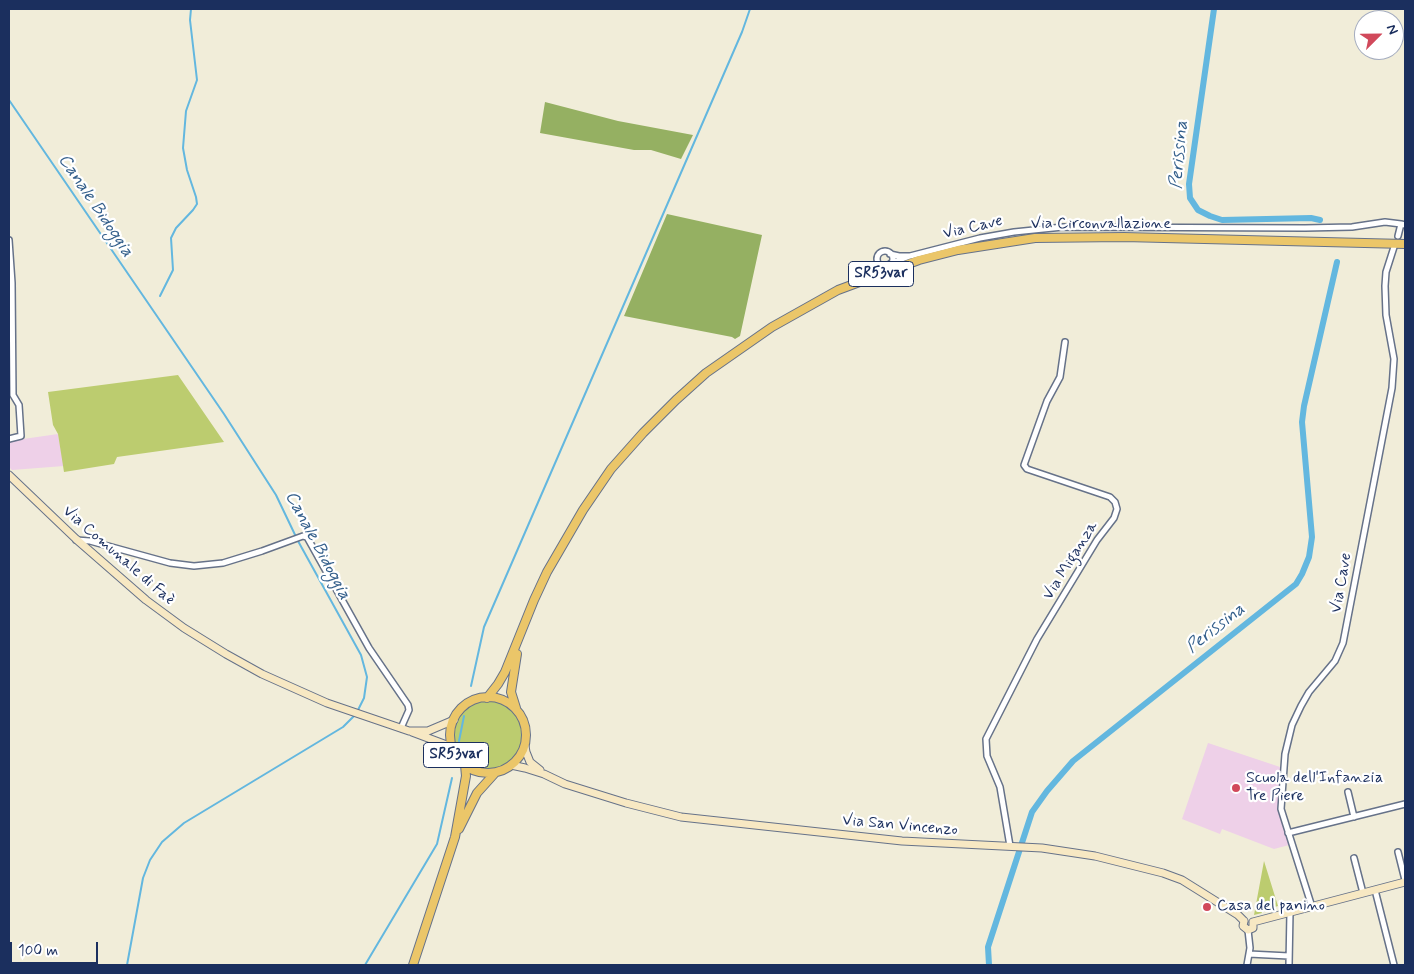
<!DOCTYPE html>
<html>
<head>
<meta charset="utf-8">
<style>
  body { margin:0 }
  #map { position:relative; width:1414px; height:974px; overflow:hidden; background:#f1edd9; font-family:Mynerve,sans-serif }
  canvas { display:block }
  .frame { position:absolute; inset:0; border:10px solid #1b2f5e; pointer-events:none }
  .north { position:absolute; left:1354px; top:10px; width:50px; height:50px; box-sizing:border-box; background:#fff; border:1px solid #a4acbf; border-radius:50%; rotate:67deg; font-size:14px; font-weight:700; line-height:20px; text-align:center; color:#1b2f5e }
  .north::after { content:''; display:block; margin:auto; width:18px; height:22px; background:#d1495b; clip-path:polygon(50% 0,100% 100%,50% 72%,0 100%) }
  .scale { position:absolute; left:10px; top:942px; width:88px; height:22px; box-sizing:border-box; border:2px solid #1b2f5e; border-top:0; padding-left:6px; font-size:15px; line-height:18px; white-space:nowrap; color:#1b2f5e; -webkit-text-stroke:4px #fff; paint-order:stroke }
</style>
</head>
<body>
<div id="map">
<canvas width="1414" height="974"></canvas>
<div class="frame"></div>
<div class="north">N</div>
<div class="scale">100 m</div>
</div>
<script>
const ctx = document.querySelector('canvas').getContext('2d');
ctx.lineJoin = 'round';
function fill(path, color) {
  ctx.fillStyle = color;
  ctx.fill(path, 'evenodd');
}
function toPath(rows) {
  const path = new Path2D();
  for (const r of rows) {
    if (r.length === 3) {
      path.moveTo(r[0] + r[2], r[1]);
      path.arc(r[0], r[1], r[2], 0, 2 * Math.PI);
      continue;
    }
    path.moveTo(r[0], r[1]);
    for (let i = 2; i < r.length; i += 2) path.lineTo(r[i], r[i + 1]);
  }
  return path;
}
function strokePath(path, color, width, dash) {
  ctx.strokeStyle = color;
  ctx.lineWidth = width;
  ctx.lineCap = dash ? 'butt' : 'round';
  ctx.setLineDash(dash || []);
  ctx.stroke(path);
}
function drawText(font, color, halo, rows, align = 'center') {
  ctx.font = font + ' Mynerve,sans-serif';
  ctx.lineWidth = 4.5;
  ctx.setLineDash([]);
  ctx.textBaseline = 'middle';
  ctx.strokeStyle = halo;
  ctx.fillStyle = color;
  for (const [text, x, y, turn = 0] of rows) {
    ctx.save();
    ctx.translate(x, y);
    ctx.rotate((+turn || 0) * Math.PI / 180);
    ctx.textAlign = isNaN(turn) ? turn : align;
    if (halo) ctx.strokeText(text, 0, 0);
    ctx.fillText(text, 0, 0);
    ctx.restore();
  }
}
fill(toPath([
  [58,434,64,466,12,470,9,467,9,441],
  [1208,743,1280,767,1278,808,1289,845,1274,849,1222,829,1220,834,1182,819]
]), '#eed0e8');
fill(toPath([
  [178,375,224,442,117,457,114,464,64,472,58,434,53,425,48,392],
  [489,735,35],
  [1264,861,1278,906,1262,911,1262,913,1254,915]
]), '#bccc6f');
fill(toPath([
  [545,102,618,121,693,135,681,159,651,150,634,150,540,133],
  [667,214,762,235,740,336,735,339,732,337,624,316]
]), '#95b062');
strokePath(toPath([
  [9,100,224,414,276,495,298,541,361,655,367,677,364,698,357,712],
  [160,296,173,270,171,238,176,228,193,210,197,204,196,197,187,170,183,148,186,111,197,80,190,20,191,9],
  [471,686,484,627,742,32,750,9],
  [459,741,464,716],
  [127,965,143,878,150,860,162,842,184,823,343,727,354,716],
  [365,965,437,844,452,778]
]), '#63b7df', 2);
strokePath(toPath([
  [1214,9,1189,184,1190,198,1198,210,1210,216,1222,220,1311,218,1320,220],
  [989,965,988,947,1032,812,1047,791,1073,761,1296,584,1302,574,1309,557,1312,537,1302,422,1304,406,1337,262]
]), '#63b7df', 6);
const street = toPath([
  [1398,236,1401,224,1405,225],
  [9,240,12,283,13,395,19,405,21,436,9,439],
  [885,259,8],
  [890,254,899,256,910,256,891,263],
  [910,256,980,238,1014,232,1063,227,1305,228,1352,227,1385,222,1401,224],
  [76,540,90,541,170,563,194,566,223,563,262,551,303,536,307,537,369,648,408,705,409,710,401,728],
  [1348,792,1354,817],
  [1288,833,1405,804],
  [1010,846,1000,787,987,756,986,739,1037,639,1097,540,1114,518,1117,509,1115,502,1110,497,1027,469,1024,465,1047,401,1060,377,1065,342],
  [1398,852,1405,880],
  [1354,858,1363,893],
  [1375,890,1394,965],
  [1312,907,1281,809,1285,754,1292,725,1301,706,1309,692,1335,661,1343,643,1392,388,1394,359,1386,315,1385,286,1386,272,1394,247],
  [1249,954,1289,956],
  [1247,965,1250,948,1248,930],
  [1289,965,1290,912]
]);
const secondary = toPath([
  [9,475,76,539,146,600,184,628,226,654,262,674,327,703,409,731,428,731,454,720],
  [412,732,452,747],
  [525,746,526,752,530,762,540,770],
  [511,765,525,768,544,774,565,784,626,803,681,817,902,841,1042,848,1095,856,1163,873,1182,880,1238,915,1244,921],
  [1244,921,1243,926,1248,930,1253,928,1253,922],
  [1253,922,1405,882]
]);
const primary = toPath([
  [488,735,38],
  [487,698,498,684,505,672,534,600,547,572,583,510,611,469,643,433,676,400,706,373,772,327,838,290,919,260,958,250,1035,238,1124,237,1405,244],
  [516,708,511,692,517,654],
  [459,829,477,793,495,773],
  [413,965,455,837,466,776,465,765]
]);
strokePath(street, '#667289', 8);
strokePath(secondary, '#667289', 9);
strokePath(primary, '#667289', 10);
strokePath(street, '#fff', 5);
strokePath(secondary, '#f7e8c3', 7);
strokePath(primary, '#ebc669', 8);
for (const [x, y, r, color] of [
  [1236,788,5,"#d1495b"],
  [1207,907,5,"#d1495b"]
]) {
  const dot = new Path2D();
  dot.arc(x, y, r, 0, 2 * Math.PI);
  ctx.fillStyle = color;
  ctx.fill(dot);
  strokePath(dot, '#fff', 2);
}
for (const [x, y, w] of [
  [881,274,65],
  [456,755,65]
]) {
  const box = new Path2D();
  box.roundRect(x - w / 2, y - 12.5, w, 25, 4);
  ctx.fillStyle = '#fff';
  ctx.fill(box);
  strokePath(box, '#1b2f5e', 1);
}
drawText('bold 15px', '#1b2f5e', null, [
  ["SR53var",881,274],
  ["SR53var",456,755]
]);
drawText('16px', '#1b2f5e', '#fff', [
  ["Via Circonvallazione",1101,225],
  ["Via Cave",973,228,-13],
  ["Via Comunale di Faè",118,556,41],
  ["Via Miganza",1071,561,-58],
  ["Via Cave",1342,583,-80],
  ["Via San Vincenzo",900,826,5]
]);
drawText('16px', '#1b2f5e', '#fff', [
  ["Scuola dell'Infanzia",1246,779],
  ["Tre Piere",1246,797],
  ["Casa del panino",1217,907]
], 'left');
drawText('italic 18px', '#345f8b', '#fff', [
  ["Perissina",1180,155,-85],
  ["Canale Bidoggia",95,206,56],
  ["Canale Bidoggia",317,546,62],
  ["Perissina",1216,629,-38]
]);
</script>
</body>
</html>
